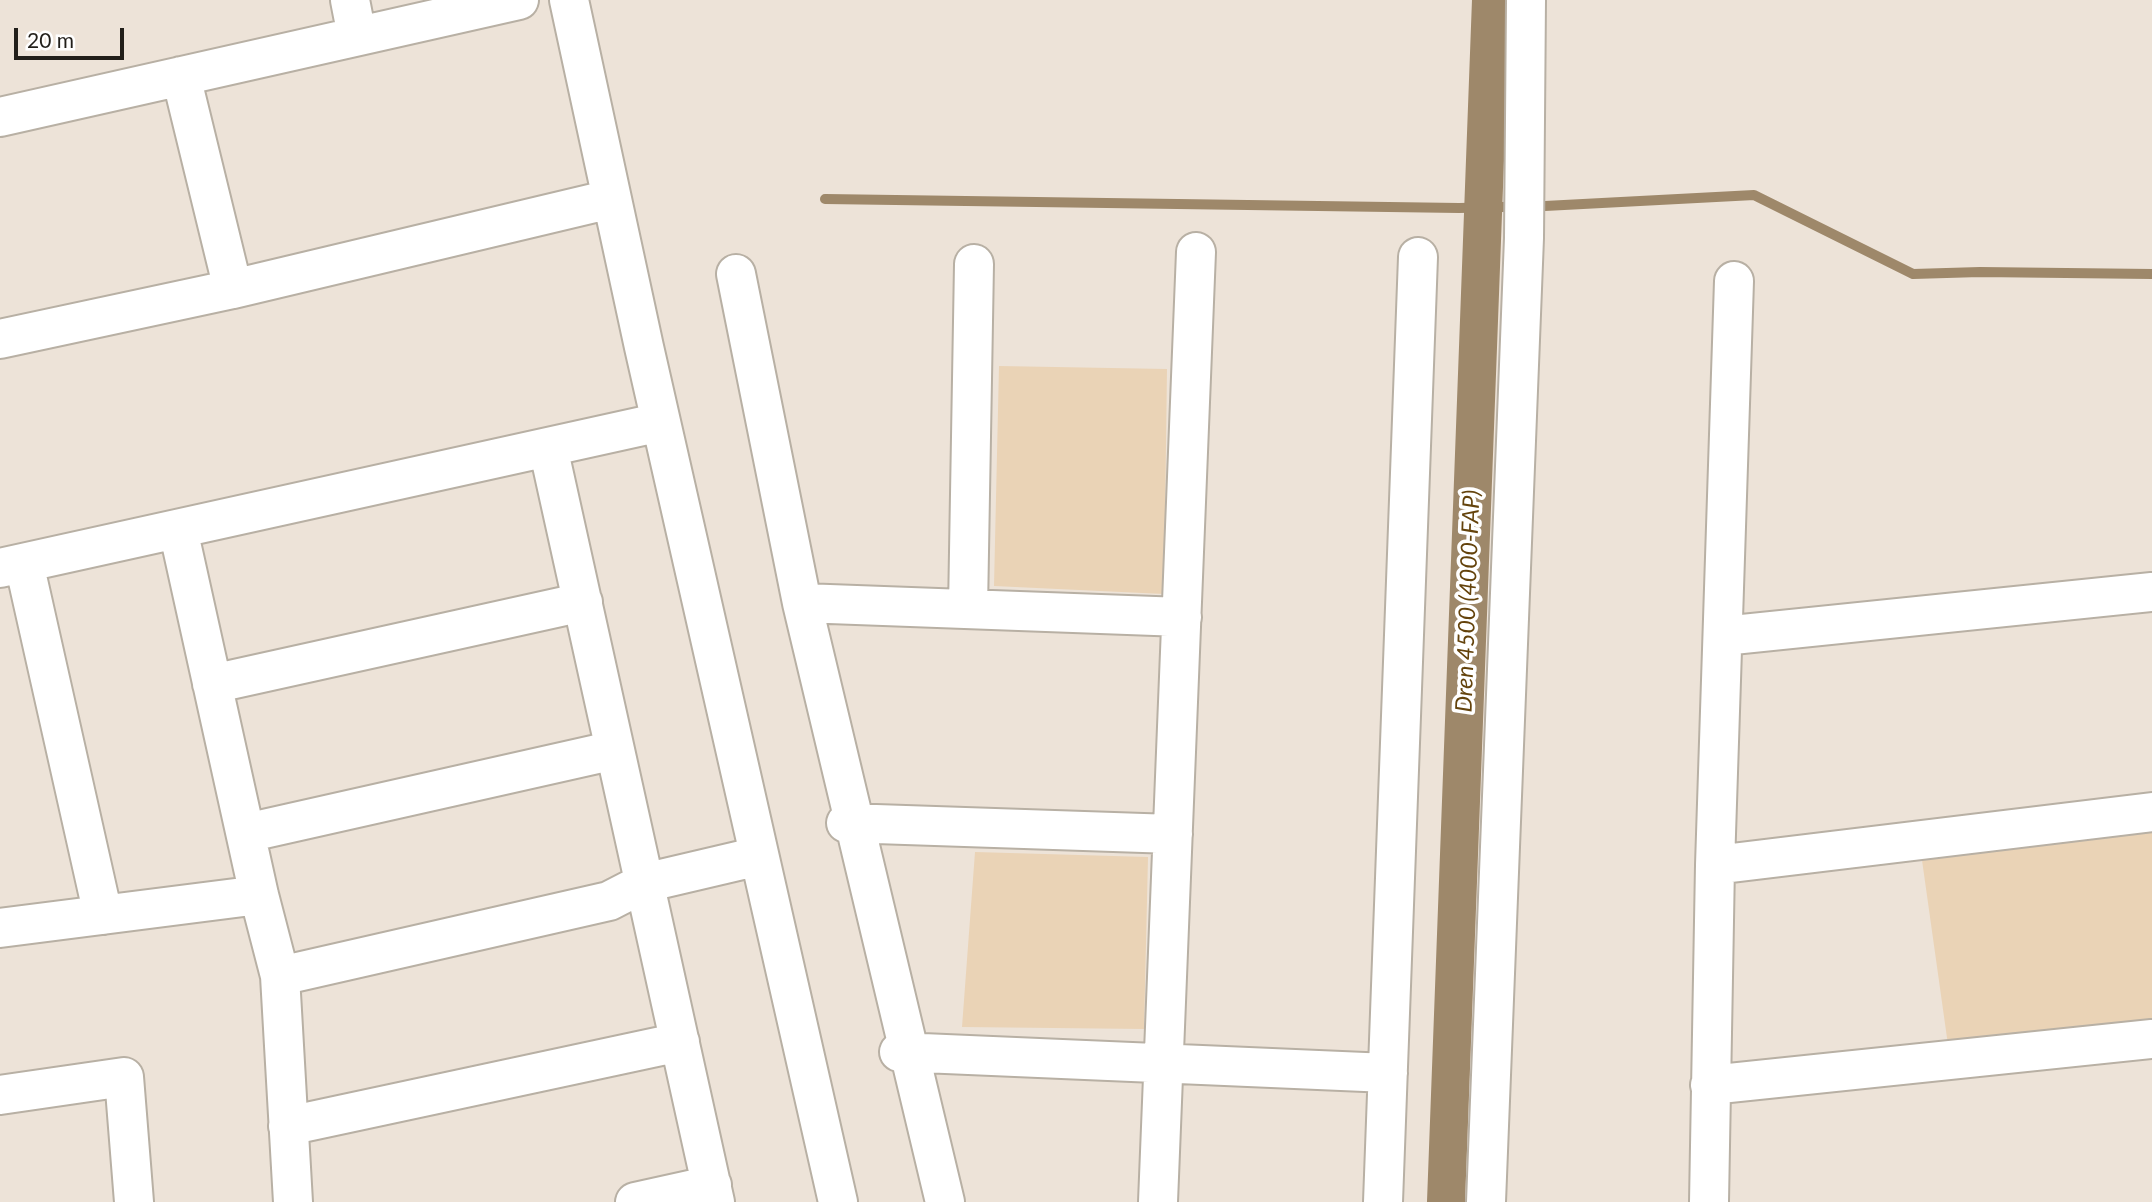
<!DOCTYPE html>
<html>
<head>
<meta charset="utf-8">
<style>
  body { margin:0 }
  #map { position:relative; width:2152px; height:1202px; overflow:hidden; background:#ede3d8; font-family:Lato,sans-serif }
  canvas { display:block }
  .scale { position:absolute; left:14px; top:28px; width:110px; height:32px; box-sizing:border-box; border:4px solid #221f1a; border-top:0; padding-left:9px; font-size:21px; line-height:24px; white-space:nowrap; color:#221f1a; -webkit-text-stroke:5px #fff; paint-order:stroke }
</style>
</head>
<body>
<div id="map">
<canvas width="2152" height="1202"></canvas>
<div class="scale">20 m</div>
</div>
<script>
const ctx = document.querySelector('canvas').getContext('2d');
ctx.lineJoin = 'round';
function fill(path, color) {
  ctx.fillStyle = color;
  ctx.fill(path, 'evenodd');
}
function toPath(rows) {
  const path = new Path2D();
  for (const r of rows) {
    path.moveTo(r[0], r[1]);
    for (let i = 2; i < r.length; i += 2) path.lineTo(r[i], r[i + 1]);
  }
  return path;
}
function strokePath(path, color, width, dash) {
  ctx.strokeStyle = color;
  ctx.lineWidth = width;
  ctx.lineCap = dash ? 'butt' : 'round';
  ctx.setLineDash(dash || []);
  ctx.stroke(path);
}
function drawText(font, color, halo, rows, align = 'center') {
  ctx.font = font + ' Lato,sans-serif';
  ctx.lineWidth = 7;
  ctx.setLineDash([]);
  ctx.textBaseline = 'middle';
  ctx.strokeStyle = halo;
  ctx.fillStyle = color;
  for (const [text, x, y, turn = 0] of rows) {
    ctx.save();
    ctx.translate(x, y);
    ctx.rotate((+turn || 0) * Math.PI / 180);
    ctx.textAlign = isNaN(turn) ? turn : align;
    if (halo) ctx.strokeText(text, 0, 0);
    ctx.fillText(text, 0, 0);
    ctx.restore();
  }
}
fill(toPath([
  [999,366,1167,369,1164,594,994,586],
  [2152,826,2152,1023,1948,1045,1921,853],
  [975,852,1148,857,1144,1029,962,1027]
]), '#ead3b6');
strokePath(toPath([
  [825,199,1459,208,1545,206,1754,195,1913,274,1980,272,2152,274]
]), '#9e886a', 10);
strokePath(toPath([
  [1446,1202,1491,0]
]), '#9e886a', 38);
const minor = toPath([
  [350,0,357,36],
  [569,0,644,347,838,1202],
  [181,76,233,289],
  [0,117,519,0],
  [736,274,802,603,945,1202],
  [0,339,233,289,611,199],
  [548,447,715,1202],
  [178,529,259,895,280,976,293,1202],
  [24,563,103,915],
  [0,568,661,422],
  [802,603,1182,617],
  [968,609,974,264],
  [1723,636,2152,592],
  [212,684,583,602],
  [846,823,1173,834],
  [246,833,615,750],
  [1715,865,2152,812],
  [0,928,259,895],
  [280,976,609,901,644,883,759,856],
  [899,1052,1388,1073],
  [1710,1085,2152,1039],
  [0,1095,124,1077,134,1202],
  [288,1126,680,1042],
  [635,1202,712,1185],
  [1158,1202,1196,252],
  [1383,1202,1418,257],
  [1486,1202,1524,238,1526,0],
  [1709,1202,1715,865,1734,281]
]);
strokePath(minor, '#b8b0a4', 42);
strokePath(minor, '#fff', 38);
drawText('italic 23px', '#64430c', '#fff', [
  ["Dren 4500 (4000-FAP)",1468,601,-88]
]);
</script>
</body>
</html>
